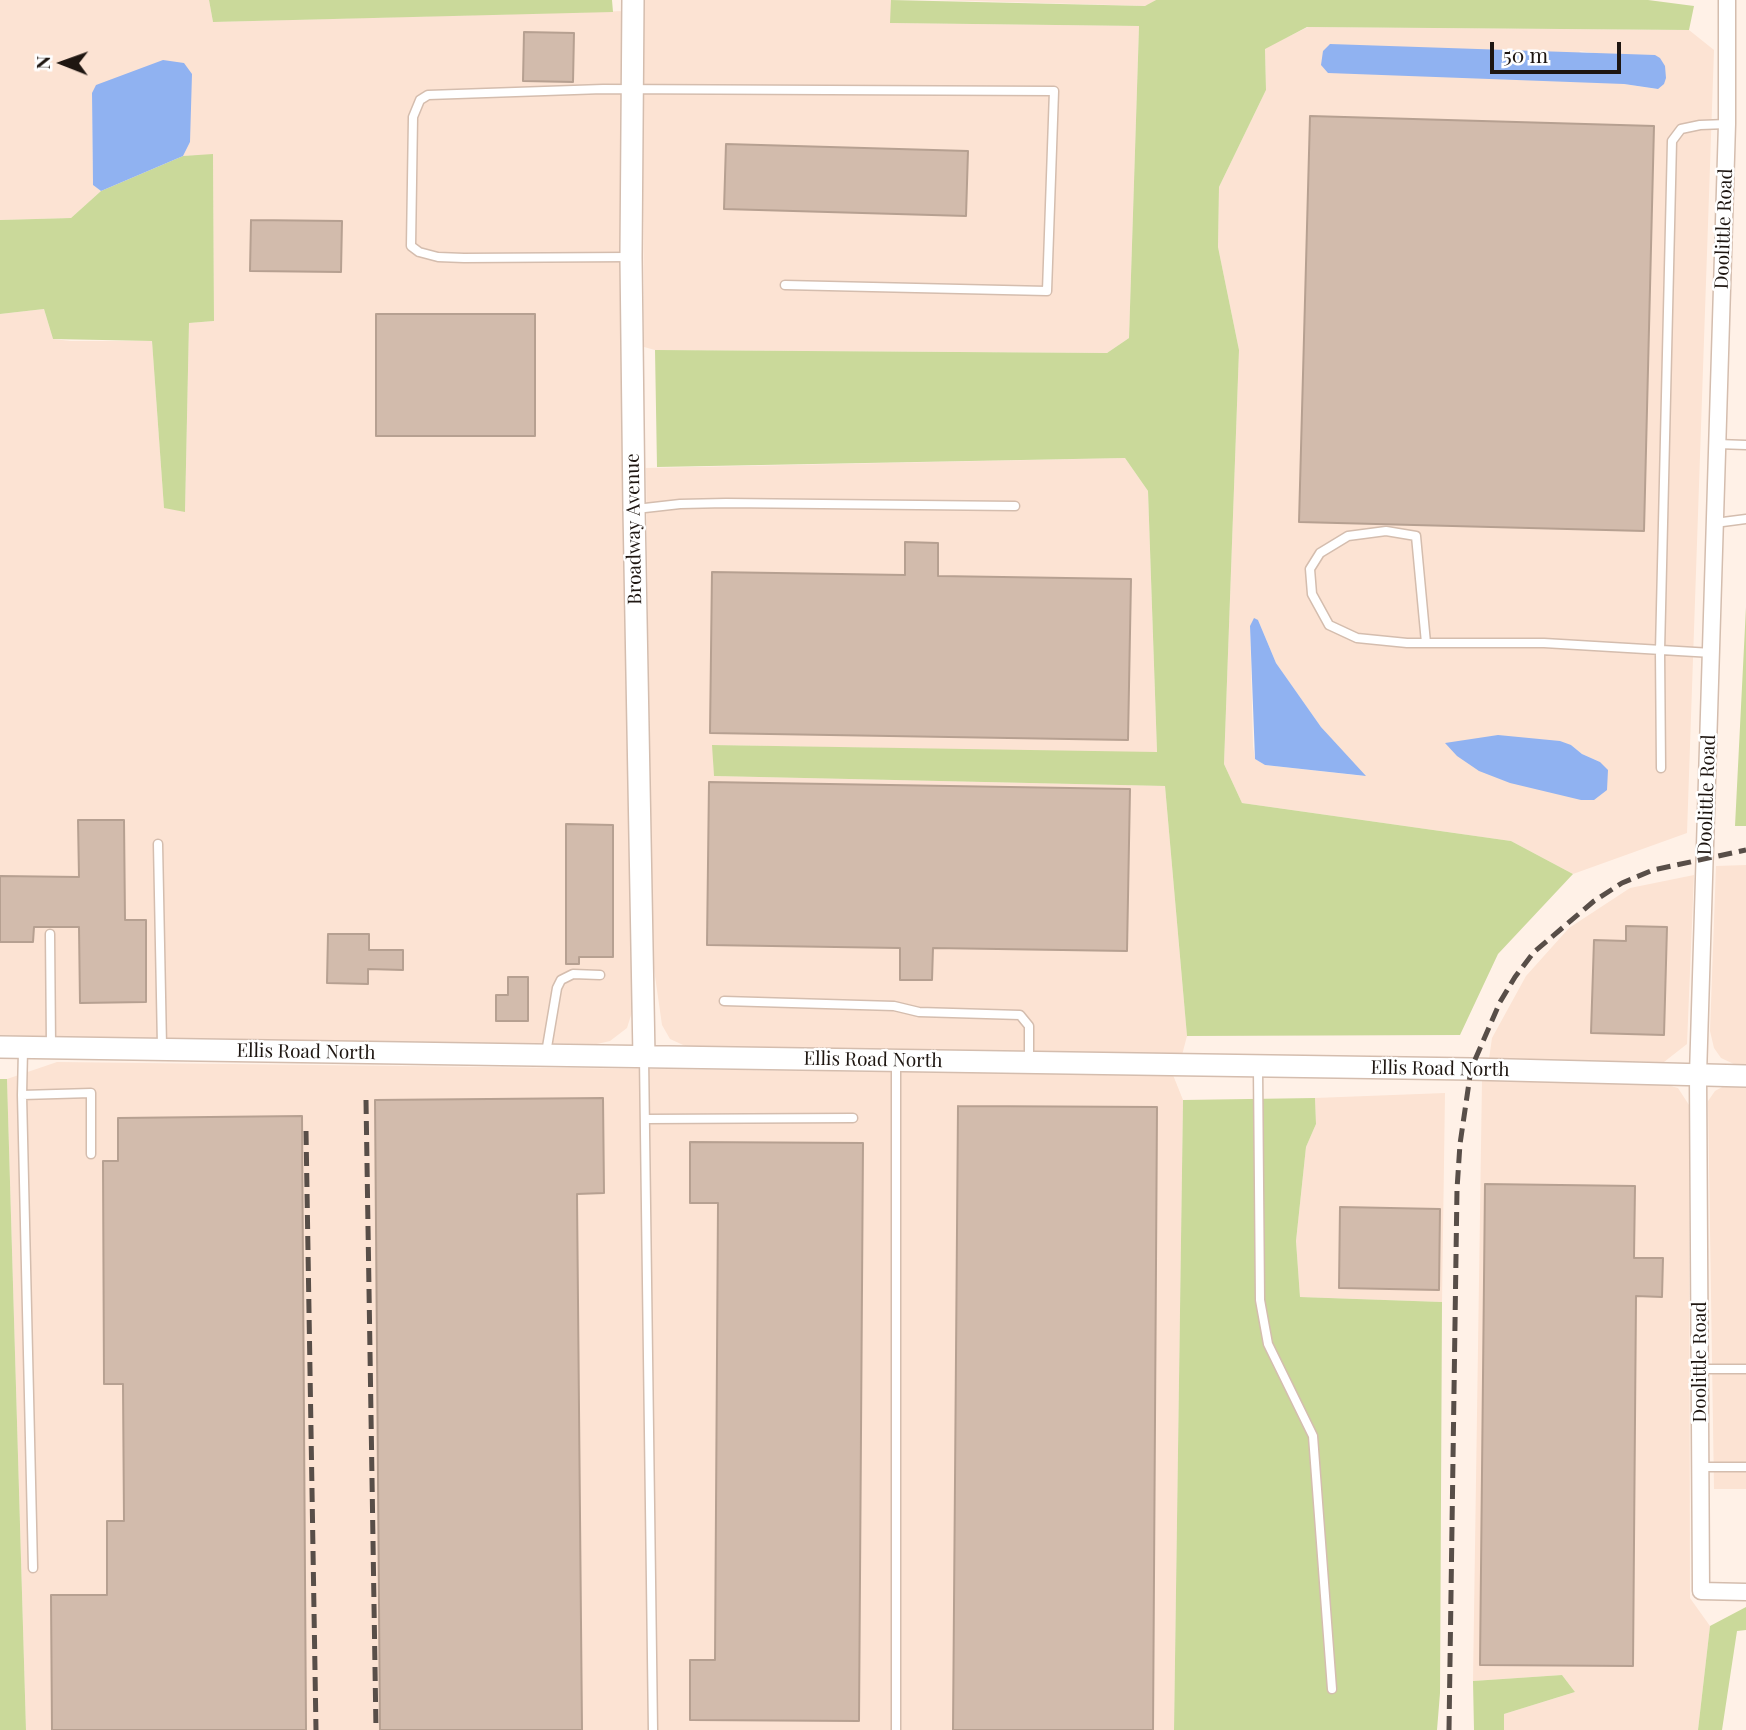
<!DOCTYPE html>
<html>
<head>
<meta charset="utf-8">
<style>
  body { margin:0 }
  #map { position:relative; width:1746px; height:1730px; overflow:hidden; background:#fff1e7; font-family:"Playfair Display",serif }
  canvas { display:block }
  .north { position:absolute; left:28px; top:28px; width:70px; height:70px; -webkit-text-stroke:5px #fff; paint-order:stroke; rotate:271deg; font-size:19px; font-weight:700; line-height:28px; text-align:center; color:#1e1611 }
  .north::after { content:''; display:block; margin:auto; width:24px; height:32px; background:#1e1611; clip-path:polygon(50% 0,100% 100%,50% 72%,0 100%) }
  .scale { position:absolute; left:1490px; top:42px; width:131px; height:32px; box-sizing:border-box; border:4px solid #1e1611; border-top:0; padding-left:9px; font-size:21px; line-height:24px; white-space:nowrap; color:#1e1611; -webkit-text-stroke:5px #fff; paint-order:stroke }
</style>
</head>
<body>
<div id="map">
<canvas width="1746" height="1730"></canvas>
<div class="north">N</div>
<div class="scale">50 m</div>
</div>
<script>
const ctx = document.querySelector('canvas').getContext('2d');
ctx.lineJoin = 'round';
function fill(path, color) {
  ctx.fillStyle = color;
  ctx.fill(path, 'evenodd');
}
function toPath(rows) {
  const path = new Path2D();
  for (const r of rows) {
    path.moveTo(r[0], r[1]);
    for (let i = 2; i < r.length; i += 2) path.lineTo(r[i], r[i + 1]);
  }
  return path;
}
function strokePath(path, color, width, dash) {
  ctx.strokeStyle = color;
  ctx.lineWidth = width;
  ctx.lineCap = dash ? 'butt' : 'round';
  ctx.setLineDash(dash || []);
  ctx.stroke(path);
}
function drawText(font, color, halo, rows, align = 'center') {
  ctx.font = font + ' "Playfair Display",serif';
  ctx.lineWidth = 5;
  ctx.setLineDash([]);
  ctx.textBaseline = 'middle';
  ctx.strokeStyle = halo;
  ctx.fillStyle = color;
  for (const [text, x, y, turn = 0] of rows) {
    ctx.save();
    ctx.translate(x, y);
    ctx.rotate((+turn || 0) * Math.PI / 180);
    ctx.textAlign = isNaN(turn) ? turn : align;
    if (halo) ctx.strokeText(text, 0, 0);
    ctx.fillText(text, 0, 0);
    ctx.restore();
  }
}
fill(toPath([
  [0,0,209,0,213,22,625,11,625,449,632,1012,627,1028,610,1041,597,1044,75,1040,0,1035,0,314,44,309,53,339,71,341,152,341,164,507,185,511,189,323,214,321,213,155,183,156,190,142,92,93,93,185,101,191,71,218,0,220],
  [642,0,891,0,891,23,1139,26,1129,338,1107,353,655,350,644,347],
  [936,0,1156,0,1146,6],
  [1308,27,1689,30,1714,50,1687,833,1573,874,1511,841,1242,803,1224,764,1239,350,1218,247,1219,187,1266,90,1265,48],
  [1579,51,1609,55,1657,89,1624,84],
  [1258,620,1276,663,1321,727,1364,776,1265,765,1255,759,1253,746,1250,626],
  [1571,745,1582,754,1600,762,1510,783],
  [1125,458,1148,491,1157,753,713,745,714,776,1165,786,1187,1036,1182,1055,692,1049,670,1039,662,1025,652,955,646,468],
  [1746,865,1746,1065,1736,1065,1721,1058,1714,1048,1710,1031,1716,866],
  [1694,875,1687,1044,1664,1062,1489,1059,1492,1038,1526,976,1569,928,1630,888],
  [57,1062,1173,1075,1183,1100,1174,1730,26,1730,7,1079],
  [1482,1080,1660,1083,1678,1088,1689,1105,1690,1598,1710,1626,1698,1730,1504,1730,1504,1714,1575,1692,1562,1675,1473,1681],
  [1724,1086,1746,1086,1746,1489,1714,1489,1708,1101,1715,1091],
  [1445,1093,1442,1302,1300,1297,1296,1241,1306,1147,1316,1124,1315,1098]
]), '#fce3d3');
fill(toPath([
  [209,0,612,0,613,12,213,22],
  [891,0,1145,6,1156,0,1648,0,1694,6,1689,30,1307,27,1265,49,1266,90,1219,187,1218,247,1239,350,1224,764,1242,803,1511,841,1573,874,1498,954,1460,1035,1187,1036,1165,786,714,776,712,745,1157,752,1148,491,1125,458,657,467,655,350,1107,353,1129,338,1139,26,890,23],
  [213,154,214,321,189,323,185,512,164,508,152,341,53,339,44,309,0,314,0,220,71,218,101,191,183,156],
  [1746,607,1746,826,1735,826],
  [0,1079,7,1079,26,1730,0,1730],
  [1315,1098,1316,1124,1306,1147,1296,1241,1300,1297,1442,1302,1440,1693,1437,1730,1174,1730,1183,1100],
  [1746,1607,1746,1630,1737,1631,1722,1730,1698,1730,1710,1626],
  [1562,1675,1575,1692,1504,1714,1504,1730,1474,1730,1473,1681]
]), '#cad99a');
fill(toPath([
  [1330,44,1655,55,1660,58,1665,66,1666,78,1664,84,1658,89,1624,84,1328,73,1321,65,1323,51],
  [163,60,184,63,192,74,190,142,183,156,101,191,93,185,92,93,96,85],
  [1254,618,1258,620,1276,663,1321,727,1366,776,1265,765,1255,759,1250,626],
  [1498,735,1560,741,1571,745,1582,754,1600,762,1608,770,1607,790,1594,800,1581,800,1510,783,1479,771,1457,756,1445,743]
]), '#90b2f1');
const building = toPath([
  [524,32,574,33,573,82,523,81,524,32],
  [1310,116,1654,126,1644,531,1299,522,1310,116],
  [726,144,968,151,966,216,724,209,726,144],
  [251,220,342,221,341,272,250,271,251,220],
  [376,314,535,314,535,436,376,436,376,314],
  [905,542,938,543,938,576,1131,579,1128,740,710,733,712,572,905,575,905,542],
  [709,782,1130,789,1127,951,933,948,932,980,900,980,900,948,707,945,709,782],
  [78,820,124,820,125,920,146,920,146,1002,80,1003,79,927,34,927,33,942,0,942,0,876,79,877,78,820],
  [566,824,613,825,613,957,579,957,579,964,566,964,566,824],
  [1626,926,1667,927,1664,1035,1591,1033,1594,940,1626,941,1626,926],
  [328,934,369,934,369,950,403,950,403,970,368,969,368,984,327,983,328,934],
  [508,977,528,977,528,1021,496,1021,496,995,508,995,508,977],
  [603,1098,604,1193,577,1194,582,1730,380,1730,375,1100,603,1098],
  [958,1106,1157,1107,1153,1730,953,1730,958,1106],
  [302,1116,306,1730,52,1730,51,1595,107,1595,107,1521,124,1521,123,1384,104,1384,103,1161,118,1161,118,1118,302,1116],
  [690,1142,863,1143,859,1721,690,1720,690,1660,715,1660,718,1203,690,1203,690,1142],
  [1485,1184,1635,1186,1634,1258,1663,1258,1662,1297,1636,1296,1633,1666,1480,1665,1485,1184],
  [1340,1207,1440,1209,1439,1290,1339,1288,1340,1207]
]);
fill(building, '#d2bbac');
strokePath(building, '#b6a091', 2);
const service = toPath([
  [630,257,464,258,438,257,419,252,411,246,413,117,420,100,428,95,603,89,1054,91,1047,291,785,285],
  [1717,444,1746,445],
  [636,509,680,504,726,503,1015,506],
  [1715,523,1746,519],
  [1426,643,1416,536,1386,531,1348,536,1320,553,1310,569,1312,594,1329,625,1357,638,1407,643,1544,643,1712,653],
  [1661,768,1660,651,1672,141,1681,129,1700,125,1727,124],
  [158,844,162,1046],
  [50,934,51,1045],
  [724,1001,894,1006,919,1012,1020,1015,1029,1026,1029,1060],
  [23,1050,22,1095,91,1093,91,1154],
  [546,1053,557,988,561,980,573,974,600,975],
  [644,1057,653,1730],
  [896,1061,896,1730],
  [1258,1069,1260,1300,1268,1344,1313,1436,1332,1689],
  [22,1095,33,1568],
  [645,1119,853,1118],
  [1700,1369,1746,1369],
  [1701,1467,1746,1467]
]);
const minor = toPath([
  [1727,0,1727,124,1698,1075,1701,1591,1746,1592]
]);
const tertiary = toPath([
  [633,0,631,257,634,509,644,1057],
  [0,1047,1471,1069,1746,1076]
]);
strokePath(service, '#d4bdae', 11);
strokePath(minor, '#d4bdae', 19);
strokePath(tertiary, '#d4bdae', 24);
strokePath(service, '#fff', 8);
strokePath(minor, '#fff', 16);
strokePath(tertiary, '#fff', 21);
strokePath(toPath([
  [366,1100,376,1730],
  [306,1131,316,1730],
  [1449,1730,1457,1189,1460,1144,1471,1069,1500,1002,1515,977,1534,952,1594,901,1622,883,1653,870,1746,850]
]), '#584e48', 5, [14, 7]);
drawText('19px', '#1e1611', '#fff', [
  ["Doolittle Road",1724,229,-88],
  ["Broadway Avenue",634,529,-91],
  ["Doolittle Road",1707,795,-88],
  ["Ellis Road North",306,1052,1],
  ["Ellis Road North",873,1060,1],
  ["Ellis Road North",1440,1069,1],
  ["Doolittle Road",1700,1362,-90]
]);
</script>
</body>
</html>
